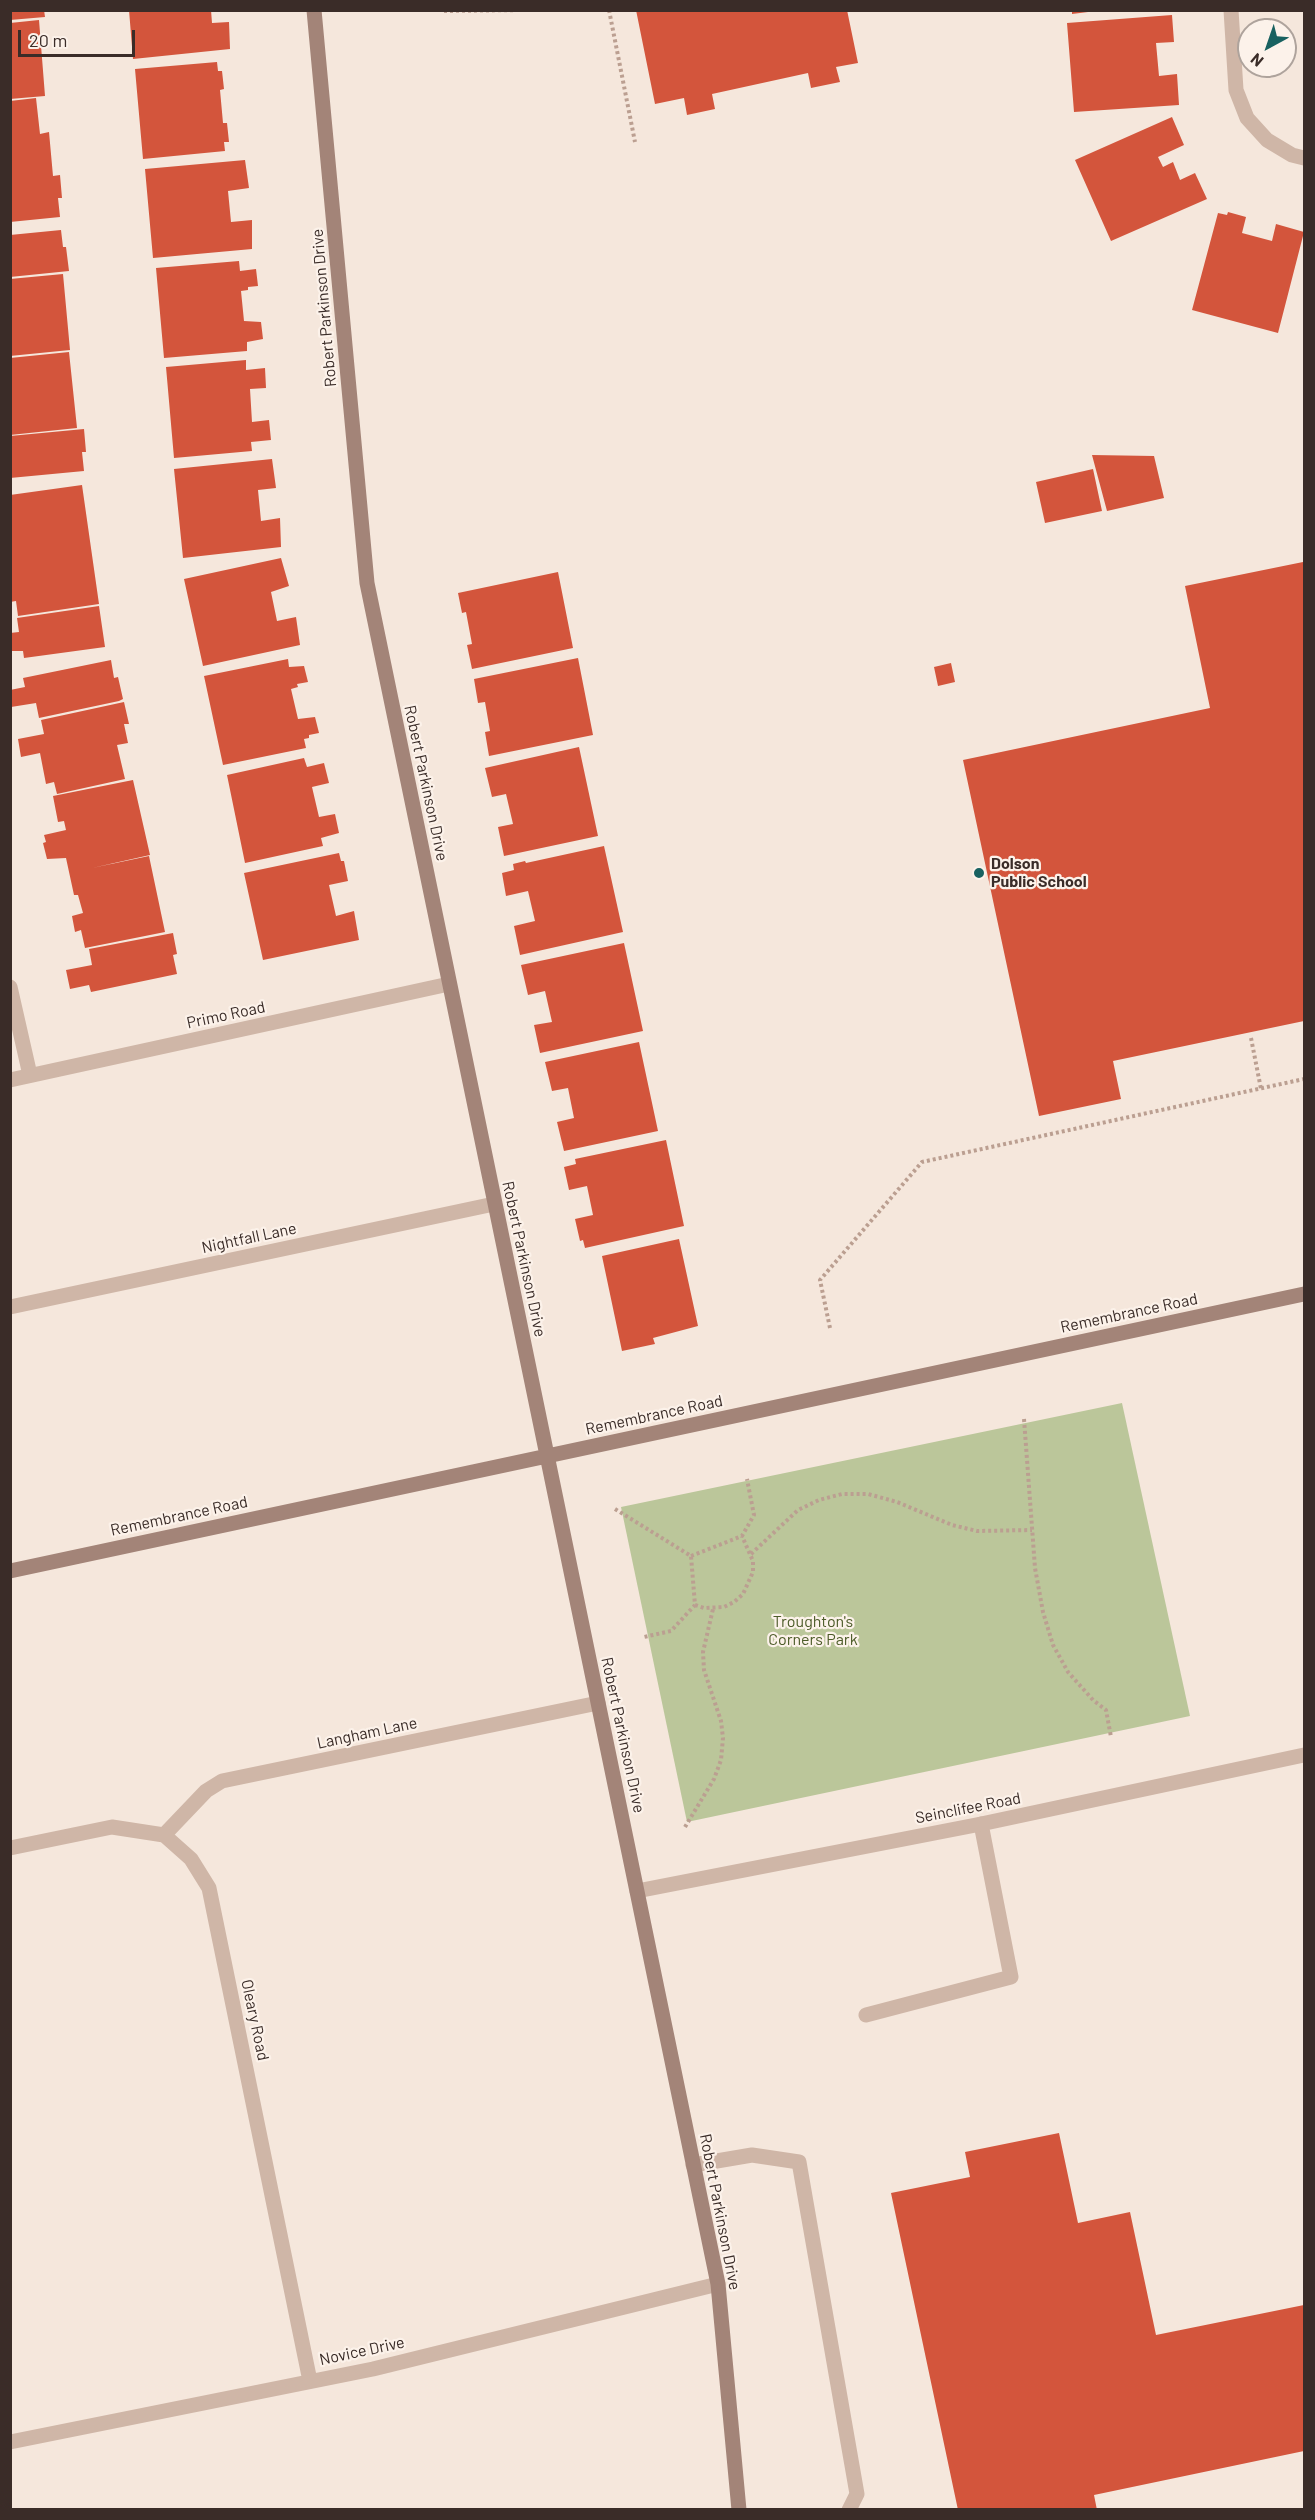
<!DOCTYPE html>
<html>
<head>
<meta charset="utf-8">
<style>
  body { margin:0 }
  #map { position:relative; width:1315px; height:2520px; overflow:hidden; background:#f5e7dc; font-family:Barlow,sans-serif }
  canvas { display:block }
  .frame { position:absolute; inset:0; border:12px solid #3a2c28; pointer-events:none }
  .north { position:absolute; left:1237px; top:18px; width:60px; height:60px; box-sizing:border-box; background:#fcf2ea; border:2px solid #aea39c; border-radius:50%; rotate:220deg; font-size:16px; font-weight:700; line-height:24px; text-align:center; color:#3a2c28 }
  .north::after { content:''; display:block; margin:auto; width:21px; height:27px; background:#186160; clip-path:polygon(50% 0,100% 100%,50% 72%,0 100%) }
  .scale { position:absolute; left:18px; top:30px; width:117px; height:27px; box-sizing:border-box; border:3px solid #3a2c28; border-top:0; padding-left:8px; font-size:18px; line-height:21px; white-space:nowrap; color:#3a2c28; -webkit-text-stroke:4px #fcf2ea; paint-order:stroke }
</style>
</head>
<body>
<div id="map">
<canvas width="1315" height="2520"></canvas>
<div class="frame"></div>
<div class="north">N</div>
<div class="scale">20 m</div>
</div>
<script>
const ctx = document.querySelector('canvas').getContext('2d');
ctx.lineJoin = 'round';
function fill(path, color) {
  ctx.fillStyle = color;
  ctx.fill(path, 'evenodd');
}
function toPath(rows) {
  const path = new Path2D();
  for (const r of rows) {
    path.moveTo(r[0], r[1]);
    for (let i = 2; i < r.length; i += 2) path.lineTo(r[i], r[i + 1]);
  }
  return path;
}
function strokePath(path, color, width, dash) {
  ctx.strokeStyle = color;
  ctx.lineWidth = width;
  ctx.lineCap = dash ? 'butt' : 'round';
  ctx.setLineDash(dash || []);
  ctx.stroke(path);
}
function drawText(font, color, halo, rows, align = 'center') {
  ctx.font = font + ' Barlow,sans-serif';
  ctx.lineWidth = 4.5;
  ctx.setLineDash([]);
  ctx.textBaseline = 'middle';
  ctx.strokeStyle = halo;
  ctx.fillStyle = color;
  for (const [text, x, y, turn = 0] of rows) {
    ctx.save();
    ctx.translate(x, y);
    ctx.rotate((+turn || 0) * Math.PI / 180);
    ctx.textAlign = isNaN(turn) ? turn : align;
    if (halo) ctx.strokeText(text, 0, 0);
    ctx.fillText(text, 0, 0);
    ctx.restore();
  }
}
fill(toPath([
  [1122,1403,1190,1716,687,1822,621,1507]
]), '#bbc69a');
fill(toPath([
  [10,10,44,10,45,17,10,20],
  [129,10,211,10,212,23,229,22,230,49,133,59],
  [636,10,847,10,858,63,836,67,840,82,811,88,808,73,712,94,715,109,687,115,684,98,655,104],
  [1072,10,1088,10,1088,12,1072,14],
  [1172,15,1174,42,1156,43,1159,76,1177,74,1179,105,1074,112,1067,23],
  [39,20,45,96,10,99,10,23],
  [217,62,218,71,222,71,224,89,220,90,223,123,227,123,229,142,224,142,225,151,143,159,135,69],
  [36,98,40,134,49,132,53,176,60,175,62,198,58,198,60,217,10,222,10,101],
  [1172,117,1184,145,1158,157,1163,167,1173,162,1180,180,1195,173,1207,199,1111,241,1075,160],
  [245,160,249,188,228,191,231,222,252,220,252,249,153,258,145,169],
  [1228,212,1246,217,1242,233,1272,241,1276,224,1304,232,1278,333,1192,310,1218,213,1227,215],
  [61,230,63,247,66,247,69,271,10,277,10,235],
  [239,261,240,271,256,269,258,286,248,287,248,290,241,291,244,321,261,322,263,339,247,342,247,351,164,358,156,268],
  [63,274,70,350,10,356,10,279],
  [69,352,77,428,10,435,10,358],
  [246,360,246,370,265,368,266,388,250,389,252,422,269,420,271,440,251,442,252,451,174,458,166,367],
  [84,429,86,452,82,452,84,471,10,478,10,436],
  [1092,455,1154,456,1164,498,1107,511],
  [272,459,276,488,258,490,261,521,280,518,281,547,183,558,174,469],
  [1093,469,1102,511,1045,523,1036,482],
  [82,485,99,604,18,616,16,601,10,602,10,495],
  [281,558,289,586,271,592,277,621,296,617,300,645,203,666,184,579],
  [1303,562,1304,1021,1113,1061,1121,1099,1039,1116,963,760,1210,708,1185,586],
  [558,572,573,648,472,669,467,645,472,644,466,612,462,613,458,593],
  [99,606,105,647,24,658,23,651,10,651,10,633,19,632,17,618],
  [578,658,593,735,489,756,485,732,490,731,485,702,478,703,474,679],
  [288,659,289,667,304,666,308,682,297,684,298,687,291,689,298,719,315,717,319,733,309,735,309,738,304,739,306,748,223,765,204,676],
  [111,660,114,678,118,677,123,699,119,701,39,718,36,703,11,707,10,690,25,687,23,678],
  [951,663,955,682,938,686,934,667],
  [124,702,129,724,124,724,128,743,117,745,125,779,57,794,54,782,46,784,40,753,21,757,18,739,44,734,41,720],
  [579,747,598,836,504,856,498,827,513,824,506,794,492,797,485,768],
  [304,758,307,767,324,763,329,783,312,787,319,817,335,814,339,833,321,838,323,846,245,863,227,775],
  [133,780,150,855,92,868,149,856,165,932,85,948,81,930,75,932,72,916,83,913,78,895,74,895,66,858,47,859,43,843,46,842,44,835,66,830,64,821,58,822,53,796],
  [604,846,623,932,520,955,514,926,535,921,528,891,506,896,502,873,514,870,513,864,525,861,526,863],
  [339,853,341,861,344,861,348,881,329,885,336,916,354,911,359,940,263,960,244,873],
  [173,933,177,954,173,955,177,974,91,992,89,985,70,989,66,970,92,965,89,949],
  [624,943,643,1031,540,1053,534,1025,552,1022,545,991,528,995,521,965],
  [639,1042,658,1131,564,1151,557,1122,574,1118,568,1088,552,1091,545,1062],
  [666,1140,684,1226,585,1248,583,1240,580,1241,575,1219,593,1215,587,1186,569,1190,564,1167,576,1164,575,1159],
  [679,1239,698,1326,653,1338,655,1344,622,1351,602,1256],
  [1059,2133,1078,2223,1130,2212,1156,2335,1304,2305,1304,2451,1094,2495,1097,2510,958,2510,891,2193,970,2177,965,2152]
]), '#d3553c');
strokePath(toPath([
  [609,10,635,142],
  [444,11,525,10],
  [1251,1038,1261,1089],
  [830,1328,820,1280,922,1162,1304,1079],
  [1024,1419,1035,1568,1043,1612,1053,1645,1068,1672,1093,1700,1106,1710,1111,1737],
  [615,1509,691,1556,695,1605,671,1631,644,1637],
  [751,1554,798,1510,819,1500,842,1494,868,1494,897,1502,952,1525,977,1531,1032,1530],
  [691,1556,742,1536,754,1515,747,1479],
  [695,1605,704,1608,724,1607,734,1602,743,1594,753,1572,753,1561,742,1536],
  [685,1827,714,1779,721,1760,723,1738,721,1721,704,1670,703,1652,713,1609]
]), '#bb9f91', 4, [3, 3]);
strokePath(toPath([
  [10,1307,494,1204],
  [164,1835,206,1791,222,1781,598,1703],
  [866,2015,1011,1977,981,1824],
  [693,2165,752,2155,799,2162,857,2494,849,2510]
]), '#cfb6a7', 15);
strokePath(toPath([
  [1231,10,1236,90,1247,118,1267,140,1292,155,1304,158],
  [10,987,30,1075],
  [10,1080,449,984],
  [10,1848,112,1827,164,1835,191,1859,209,1888,310,2381],
  [637,1891,981,1824,1304,1755],
  [10,2442,373,2369,718,2284]
]), '#cfb6a7', 15);
strokePath(toPath([
  [314,10,367,583,718,2284,739,2510],
  [10,1571,1304,1294]
]), '#a38478', 15);
for (const [x, y, r, color] of [
  [979,873,6,"#186160"]
]) {
  const dot = new Path2D();
  dot.arc(x, y, r, 0, 2 * Math.PI);
  ctx.fillStyle = color;
  ctx.fill(dot);
  strokePath(dot, '#fcf2ea', 2);
}
drawText('16px', '#3a2c28', '#fcf2ea', [
  ["Robert Parkinson Drive",324,308,-95],
  ["Robert Parkinson Drive",426,783,78],
  ["Primo Road",226,1015,-12],
  ["Nightfall Lane",249,1238,-12],
  ["Robert Parkinson Drive",524,1259,78],
  ["Remembrance Road",1129,1313,-12],
  ["Remembrance Road",654,1415,-12],
  ["Remembrance Road",179,1516,-12],
  ["Langham Lane",367,1733,-12],
  ["Robert Parkinson Drive",623,1735,78],
  ["Seinclifee Road",968,1808,-11],
  ["Oleary Road",255,2020,78],
  ["Robert Parkinson Drive",720,2212,79],
  ["Novice Drive",362,2351,-12]
]);
drawText('bold 16px', '#3a2c28', '#fcf2ea', [
  ["Dolson",991,864],
  ["Public School",991,882]
], 'left');
drawText('16px', '#4d5c29', '#fcf2ea', [
  ["Troughton's",813,1622],
  ["Corners Park",813,1640]
]);
</script>
</body>
</html>
